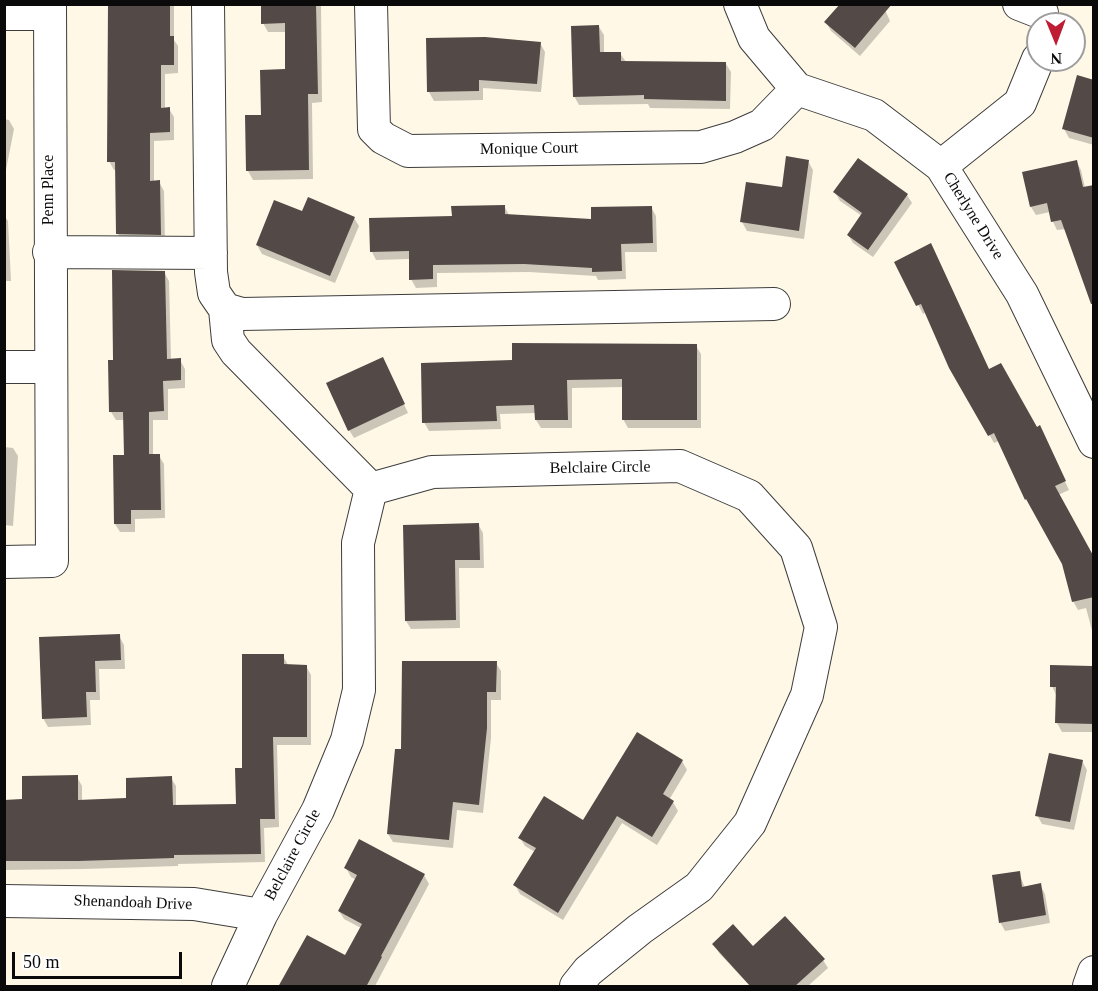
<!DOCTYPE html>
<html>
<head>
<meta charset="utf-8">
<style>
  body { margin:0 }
  #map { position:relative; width:1098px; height:991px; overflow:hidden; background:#fff8e6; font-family:Georgia,serif }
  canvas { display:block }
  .frame { position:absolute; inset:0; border:6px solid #0a0a0a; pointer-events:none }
  .north { position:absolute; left:1026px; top:12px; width:60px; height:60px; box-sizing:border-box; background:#fff; border:2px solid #9d9d9d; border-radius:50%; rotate:179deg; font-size:16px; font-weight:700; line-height:24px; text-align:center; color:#0a0a0a }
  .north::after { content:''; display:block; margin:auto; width:21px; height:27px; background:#be1d33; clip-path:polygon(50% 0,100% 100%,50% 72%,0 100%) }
  .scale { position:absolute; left:12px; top:952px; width:170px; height:27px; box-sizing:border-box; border:3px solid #0a0a0a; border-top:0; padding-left:8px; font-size:18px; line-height:21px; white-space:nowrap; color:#0a0a0a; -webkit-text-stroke:4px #fff; paint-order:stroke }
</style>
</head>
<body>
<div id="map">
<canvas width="1098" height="991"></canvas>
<div class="frame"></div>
<div class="north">N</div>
<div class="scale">50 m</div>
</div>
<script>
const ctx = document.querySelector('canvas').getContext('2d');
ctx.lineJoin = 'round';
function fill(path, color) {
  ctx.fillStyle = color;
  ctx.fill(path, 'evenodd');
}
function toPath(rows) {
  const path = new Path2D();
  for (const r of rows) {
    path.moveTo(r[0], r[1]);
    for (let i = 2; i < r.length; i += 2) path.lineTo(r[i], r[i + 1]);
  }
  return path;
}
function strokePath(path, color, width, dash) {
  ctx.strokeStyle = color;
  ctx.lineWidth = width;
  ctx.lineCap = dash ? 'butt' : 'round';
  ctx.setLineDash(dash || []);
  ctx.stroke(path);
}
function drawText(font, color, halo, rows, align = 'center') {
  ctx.font = font + ' Georgia,serif';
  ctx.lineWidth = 6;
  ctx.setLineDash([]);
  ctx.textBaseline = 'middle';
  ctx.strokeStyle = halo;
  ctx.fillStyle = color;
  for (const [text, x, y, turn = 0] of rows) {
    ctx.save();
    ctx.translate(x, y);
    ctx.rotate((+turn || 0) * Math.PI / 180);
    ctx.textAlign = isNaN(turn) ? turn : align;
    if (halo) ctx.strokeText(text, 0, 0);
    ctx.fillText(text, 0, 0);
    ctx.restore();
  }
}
fill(toPath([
  [110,4,174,5,174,40,178,46,178,73,165,74,165,109,169,109,174,117,174,140,154,141,154,182,159,182,164,191,165,243,123,243,118,234,117,170,114,170,109,161],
  [263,4,321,4,322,102,312,103,313,179,253,180,248,171,247,117,262,116,287,71,286,32,268,32,263,23],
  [877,4,886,12,890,21,860,56,831,31,826,22],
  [599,27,604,35,604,54,620,53,626,62,726,64,731,72,730,109,650,108,648,104,579,105,574,96],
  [540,43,545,52,541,92,483,88,483,100,434,101,429,92],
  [1094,77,1094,145,1069,138,1064,129,1093,81],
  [4,119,9,120,14,129,4,180],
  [808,161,813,170,804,239,747,231,742,222,783,189],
  [1076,161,1081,170,1085,188,1066,229,1057,230,1053,222,1050,212,1036,215,1031,207],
  [835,192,907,195,912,203,873,257,853,243,848,235,862,216,840,201],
  [504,206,509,215,593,221,651,207,656,216,657,252,625,252,626,279,598,280,596,276,529,272,437,273,437,287,416,288,411,279,410,259,376,260,372,252,453,217],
  [303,213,354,218,359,226,335,283,262,254,257,245],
  [4,215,8,221,11,281,4,281],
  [896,262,1044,436,1069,490,1058,495,1094,559,1094,638,1086,608,1078,610,1073,601,1064,563,999,441,994,443,951,368,926,312,923,314],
  [164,272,169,281,171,360,180,360,185,369,185,388,168,389,168,420,153,420,153,456,159,456,164,464,165,518,135,519,135,532,120,532,115,524,125,456,125,420,116,420,111,412,115,361],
  [696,346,701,354,701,428,628,428,623,419,624,387,572,388,572,428,541,428,536,420,536,413,500,414,501,429,429,431,424,422,514,362],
  [387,367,408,413,354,438,349,430],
  [4,447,13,448,18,456,13,526,4,525],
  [478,524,483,533,484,568,459,568,460,628,411,629,406,621],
  [119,636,124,645,125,669,99,669,100,700,90,700,91,725,48,727,43,718,40,638],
  [283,656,288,665,306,666,311,675,311,745,277,745,279,827,264,828,265,862,178,864,178,866,83,869,6,870,4,801,23,801,77,777,82,786,82,801,128,800,171,778,176,786,176,807,237,806,243,769],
  [496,663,501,671,501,700,491,700,491,738,483,813,457,810,453,848,393,842,388,834,403,751],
  [1091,667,1094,672,1094,732,1062,732,1057,723,1056,695,1052,686],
  [638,734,682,761,687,770,669,800,673,802,678,811,657,845,622,823,563,920,520,894,515,885,535,852,525,846,520,838,583,822],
  [1082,761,1087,770,1074,830,1042,824,1037,815],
  [346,868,424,875,429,884,375,986,280,986,345,957,361,928,344,919,339,911,356,880,351,877],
  [1019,873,1025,888,1040,885,1045,894,1050,923,1005,931,1000,922],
  [714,944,823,960,828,968,808,986,750,986,719,953]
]), '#0003');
fill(toPath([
  [108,4,170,4,170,36,174,36,174,65,161,65,161,108,170,107,170,132,150,133,150,181,160,180,161,235,116,234,115,162,107,162],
  [261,4,316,4,318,94,308,94,309,170,246,171,245,115,261,115,260,70,285,69,285,23,261,24],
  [840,4,892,4,855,48,824,22],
  [599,25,600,52,621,52,621,61,726,62,726,101,644,99,644,95,573,97,571,26],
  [485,37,541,42,537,84,479,80,479,91,427,92,426,38],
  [1077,75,1094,80,1094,138,1062,129],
  [786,156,809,160,799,231,740,222,746,182,782,187],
  [858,158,908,194,868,250,847,235,862,213,833,192],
  [1077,160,1083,187,1094,185,1094,304,1091,304,1061,220,1051,222,1047,203,1030,207,1022,172],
  [308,197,355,217,330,276,256,245,274,200,302,211],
  [505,205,505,214,591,219,591,207,652,206,653,243,621,244,622,271,592,272,592,268,524,264,433,265,433,279,409,280,409,251,370,252,369,218,452,216,451,206],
  [931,243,989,369,1001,363,1037,427,1040,425,1066,481,1055,486,1094,557,1094,597,1072,602,1062,564,1026,499,1025,500,994,433,988,436,949,368,921,304,916,306,894,262],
  [112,270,165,271,167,359,181,358,181,380,163,381,164,411,149,412,149,454,160,454,161,510,131,510,131,524,114,524,113,455,124,455,123,412,109,412,108,360,113,360],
  [512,343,697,344,697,420,622,420,622,379,567,380,568,420,535,420,534,405,496,406,497,421,422,423,421,363,512,360],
  [383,357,405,404,348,431,326,383],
  [479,523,480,560,455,560,456,620,405,621,403,525],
  [120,634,121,660,95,661,96,692,86,692,87,717,42,719,39,637],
  [242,654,284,654,284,664,307,665,307,737,273,737,275,819,260,819,261,854,174,855,174,858,78,861,4,861,4,800,22,799,22,776,78,775,78,800,126,798,126,778,172,776,173,805,236,804,235,768,242,768],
  [402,661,497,661,496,692,487,692,487,728,479,805,453,802,449,840,387,834,395,749,401,749],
  [1050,665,1092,666,1094,724,1055,723,1056,687,1050,687],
  [637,732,683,760,663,794,674,801,652,837,617,816,558,913,513,885,536,848,518,838,544,796,583,820],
  [1049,753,1083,760,1070,822,1035,816],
  [359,839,425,874,381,956,382,957,366,987,278,987,307,935,345,955,362,924,338,911,357,875,344,868],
  [1020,871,1022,887,1041,883,1046,915,999,923,992,875],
  [785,916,825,959,794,987,751,987,712,944,733,924,753,946]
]), '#534946');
const minor = toPath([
  [208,4,211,272,214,293,225,309,242,314,774,304],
  [371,4,374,129,383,138,408,151,701,147,735,137,762,125,797,89],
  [740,4,754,38,797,89,874,115,941,166,1022,294,1094,442],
  [1019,4,1042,13],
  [4,14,49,14],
  [941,166,1020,103,1038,59],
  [49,252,211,253],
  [225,309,228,340,236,352,371,489],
  [4,367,51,367],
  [4,562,52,561,50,4],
  [4,901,194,904,261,915],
  [228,986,261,915,318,810,347,740,359,690,358,543,371,489,432,472,680,466,749,496,796,548,821,627,807,695,750,823,699,887,640,929,588,971,576,986],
  [1089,986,1094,972]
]);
strokePath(minor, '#3d3d3d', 34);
strokePath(minor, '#fff', 32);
drawText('16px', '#0a0a0a', '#fff', [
  ["Monique Court",529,149,-1],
  ["Penn Place",49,190,-90],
  ["Cherlyne Drive",973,216,58],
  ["Belclaire Circle",600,468,-1],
  ["Belclaire Circle",293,855,-62],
  ["Shenandoah Drive",133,903,2]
]);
</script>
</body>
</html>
